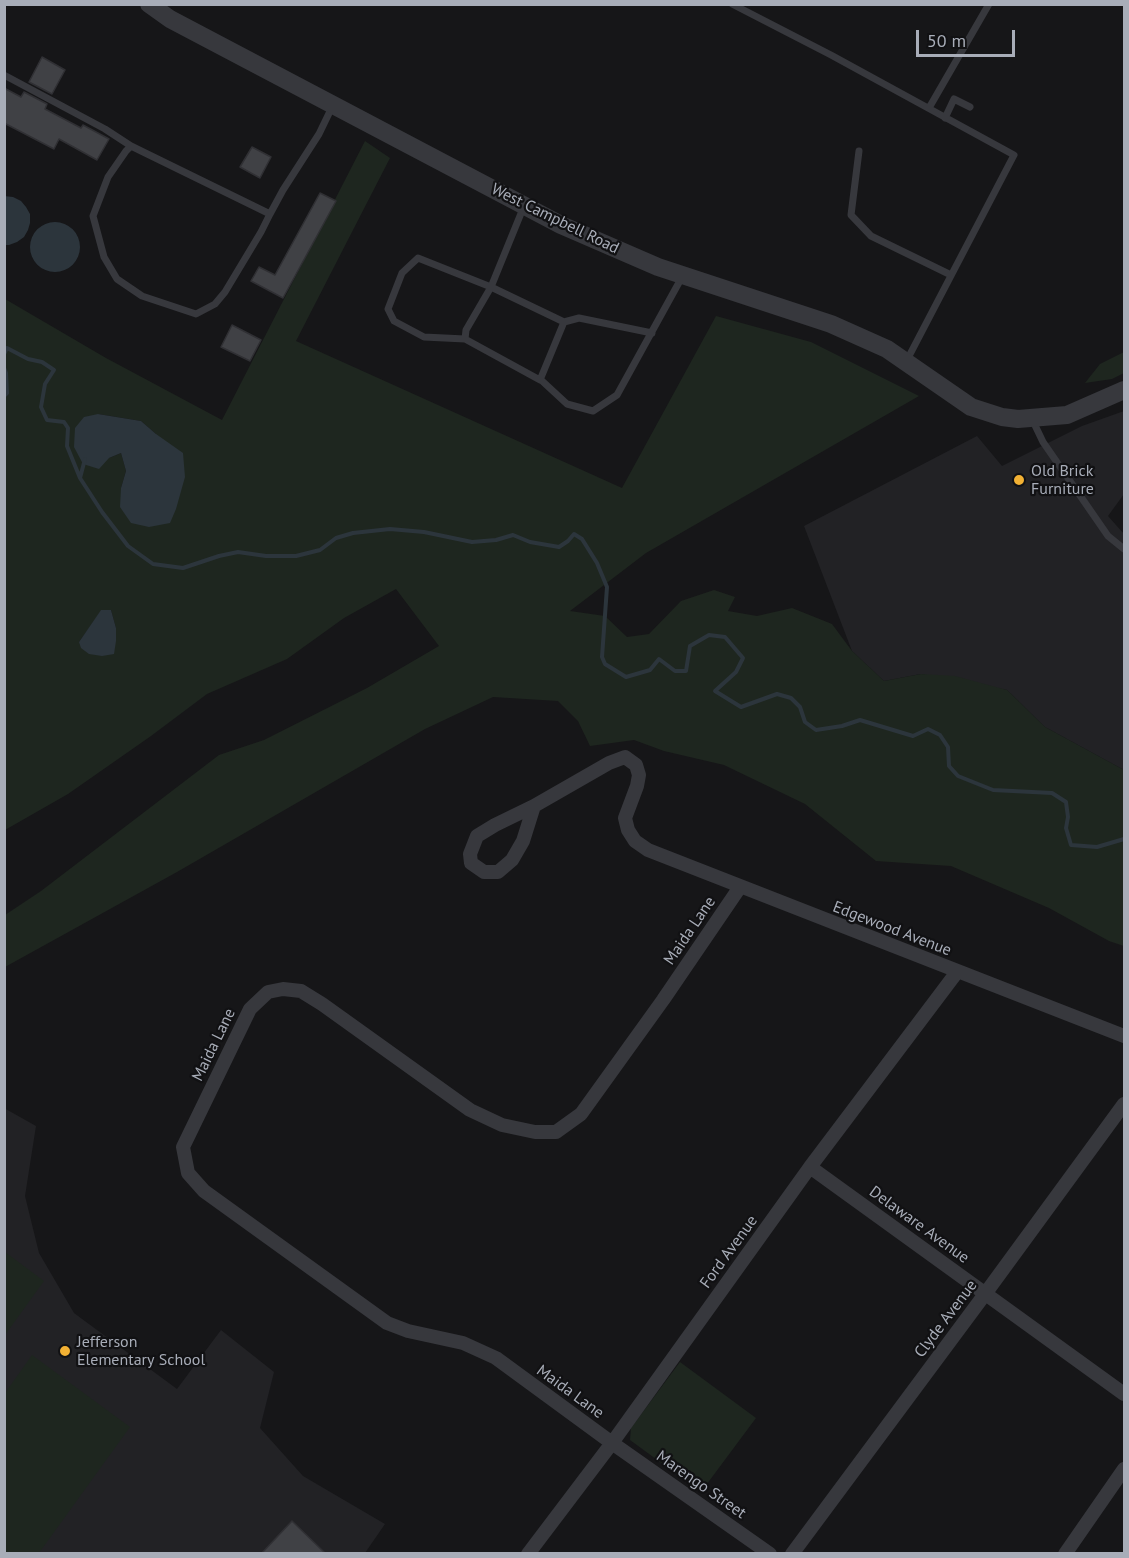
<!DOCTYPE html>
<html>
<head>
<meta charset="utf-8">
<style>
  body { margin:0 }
  #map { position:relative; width:1129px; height:1558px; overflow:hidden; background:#161618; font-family:"PT Sans",sans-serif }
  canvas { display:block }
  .frame { position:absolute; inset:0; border:6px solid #a8adb8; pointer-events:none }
  .scale { position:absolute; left:916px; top:30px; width:99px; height:27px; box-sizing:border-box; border:3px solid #a8adb8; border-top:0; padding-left:8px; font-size:18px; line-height:21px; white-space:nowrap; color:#a8adb8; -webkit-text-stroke:4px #111113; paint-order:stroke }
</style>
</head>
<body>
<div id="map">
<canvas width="1129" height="1558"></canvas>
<div class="frame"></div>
<div class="scale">50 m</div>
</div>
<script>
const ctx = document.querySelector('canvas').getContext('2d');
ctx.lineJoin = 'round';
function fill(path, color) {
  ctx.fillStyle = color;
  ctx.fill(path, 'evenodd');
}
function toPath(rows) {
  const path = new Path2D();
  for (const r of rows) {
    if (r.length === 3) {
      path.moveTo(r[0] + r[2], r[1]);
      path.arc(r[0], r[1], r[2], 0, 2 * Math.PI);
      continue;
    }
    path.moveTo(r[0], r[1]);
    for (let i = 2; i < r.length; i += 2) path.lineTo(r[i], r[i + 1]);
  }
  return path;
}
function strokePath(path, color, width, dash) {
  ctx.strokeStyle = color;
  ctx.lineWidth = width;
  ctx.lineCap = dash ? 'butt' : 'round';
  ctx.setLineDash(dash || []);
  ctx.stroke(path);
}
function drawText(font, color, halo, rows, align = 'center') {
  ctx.font = font + ' "PT Sans",sans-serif';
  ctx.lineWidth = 4.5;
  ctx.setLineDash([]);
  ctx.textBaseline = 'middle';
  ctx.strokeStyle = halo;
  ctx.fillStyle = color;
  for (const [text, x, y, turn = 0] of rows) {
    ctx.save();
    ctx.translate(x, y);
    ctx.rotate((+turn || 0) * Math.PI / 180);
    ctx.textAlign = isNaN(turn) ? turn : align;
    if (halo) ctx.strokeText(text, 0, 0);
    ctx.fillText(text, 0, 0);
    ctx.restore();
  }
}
fill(toPath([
  [1124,411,1124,494,1108,516,1124,534,1124,770,1045,727,1007,690,921,674,884,681,852,651,804,526,977,436,1002,466,1082,426],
  [4,1108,36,1126,25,1196,39,1253,74,1313,177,1389,221,1330,274,1372,260,1428,303,1476,385,1524,365,1553,5,1553]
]), '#222225');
fill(toPath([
  [365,141,390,158,296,341,622,488,716,316,811,342,919,396,646,553,570,611,605,616,627,637,649,634,681,601,714,590,735,597,728,611,757,616,792,608,832,624,852,651,884,681,921,674,955,676,1007,690,1045,727,1124,770,1124,946,1109,941,1049,908,951,866,876,861,805,804,724,765,664,751,634,740,590,746,578,721,558,701,493,697,425,729,177,872,5,967,5,915,41,891,219,755,264,740,367,688,439,646,396,589,344,618,287,659,207,694,151,736,68,794,5,830,5,299,106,358,222,420],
  [98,414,141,421,156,434,121,488,126,471,121,453,109,458],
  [111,610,116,628,116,641,79,642,101,611],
  [1124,352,1124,373,1112,379,1085,383,1100,364],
  [5,1252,44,1281,5,1335],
  [32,1355,130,1427,39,1553,5,1553,5,1393],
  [680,1362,756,1418,701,1492,630,1440,631,1428]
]), '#1e261f');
fill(toPath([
  [4,196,13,197,21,201,26,207,30,214,30,223,28,230,24,237,17,242,9,245,5,245],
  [55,247,25],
  [98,414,141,421,156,434,183,453,185,477,176,509,170,523,149,527,131,523,120,507,121,488,126,471,121,453,109,458,99,469,83,464,74,447,75,428,84,417],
  [101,610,111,610,116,628,116,641,114,654,102,656,89,654,81,648,79,642]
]), '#2c353c');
strokePath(toPath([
  [4,354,7,348,28,359,42,362,54,370,45,384,41,407,47,420,64,422,68,428,67,446,80,478,102,512,128,546,153,564,183,568,219,556,238,552,266,556,296,556,320,550,336,538,353,533,390,529,424,532,472,542,496,540,513,535,530,542,559,547,568,541,574,534,582,539,597,563,607,587,602,657,605,664,626,677,650,670,659,659,675,671,686,671,690,646,709,635,725,637,743,658,736,672,715,691,741,707,777,694,791,698,800,707,805,722,816,730,842,726,860,720,913,736,928,729,940,735,948,747,949,766,958,776,993,790,1052,793,1066,802,1068,817,1066,828,1071,845,1097,847,1124,839],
  [4,368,6,373,7,393,4,396],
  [80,478,85,459]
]), '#2c353c', 4);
const building = toPath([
  [42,57,65,70,52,94,29,82,42,57],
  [4,88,21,97,24,92,47,104,45,109,81,128,83,125,109,139,97,160,59,139,54,149,4,123,4,88],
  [252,147,271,157,260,178,240,167,252,147],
  [320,193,336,201,283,298,251,281,259,267,275,275,320,193],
  [232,325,261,340,250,361,221,347,232,325],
  [292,1521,326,1554,261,1554,292,1521]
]);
fill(building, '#404145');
strokePath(building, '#303034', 1.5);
strokePath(toPath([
  [732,4,831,55,1014,155,907,360],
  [4,75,105,129,131,146],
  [929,108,989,4],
  [945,118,954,99,970,107],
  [859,151,851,215,871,236,951,275],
  [524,206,491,287,466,330,465,339,540,380,564,322],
  [270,214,131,146,126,151,108,177,93,216,104,257,117,279,142,296,196,314,215,304,225,292,261,232,270,214,283,190,319,134,333,105],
  [465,339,424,337,394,321,388,309,402,273,418,258,491,287,564,322,579,318,652,333],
  [540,379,567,404,593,411,617,395,682,277],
  [1032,419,1043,442,1108,536,1124,549]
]), '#37383d', 7);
strokePath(toPath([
  [534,806,609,763,625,757,636,765,639,775,637,786,625,818,628,830,635,841,648,850,1124,1036],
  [534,806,523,841,512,860,498,872,484,872,471,863,470,854,477,836,495,825,534,806],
  [740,887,663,1000,581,1114,556,1132,535,1132,502,1125,470,1110,322,1004,301,991,283,989,268,992,250,1009,183,1147,188,1173,204,1191,387,1323,408,1331,463,1343,496,1358,612,1443,770,1554],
  [810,1167,1124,1394],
  [528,1554,612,1443,810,1167,957,972],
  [792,1554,985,1294,1124,1104],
  [1065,1554,1124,1469]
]), '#37383d', 14);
strokePath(toPath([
  [149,4,170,19,561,225,658,267,831,324,887,349,971,407,1002,417,1018,419,1067,415,1124,390]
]), '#37383d', 18);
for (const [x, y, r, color] of [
  [1019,480,6,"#f2b134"],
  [65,1351,6,"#f2b134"]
]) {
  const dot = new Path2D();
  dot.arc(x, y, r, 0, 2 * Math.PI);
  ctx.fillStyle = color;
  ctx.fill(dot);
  strokePath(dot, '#111113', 2);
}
drawText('16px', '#a8adb8', '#111113', [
  ["West Campbell Road",555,219,26],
  ["Edgewood Avenue",892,929,21],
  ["Maida Lane",690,931,-56],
  ["Maida Lane",214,1045,-64],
  ["Delaware Avenue",919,1225,36],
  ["Ford Avenue",729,1252,-54],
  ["Clyde Avenue",946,1319,-53],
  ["Maida Lane",570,1392,36],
  ["Marengo Street",701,1485,35]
]);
drawText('16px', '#a8adb8', '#111113', [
  ["Old Brick",1031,471],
  ["Furniture",1031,489],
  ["Jefferson",77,1342],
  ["Elementary School",77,1360]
], 'left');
</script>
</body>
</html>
